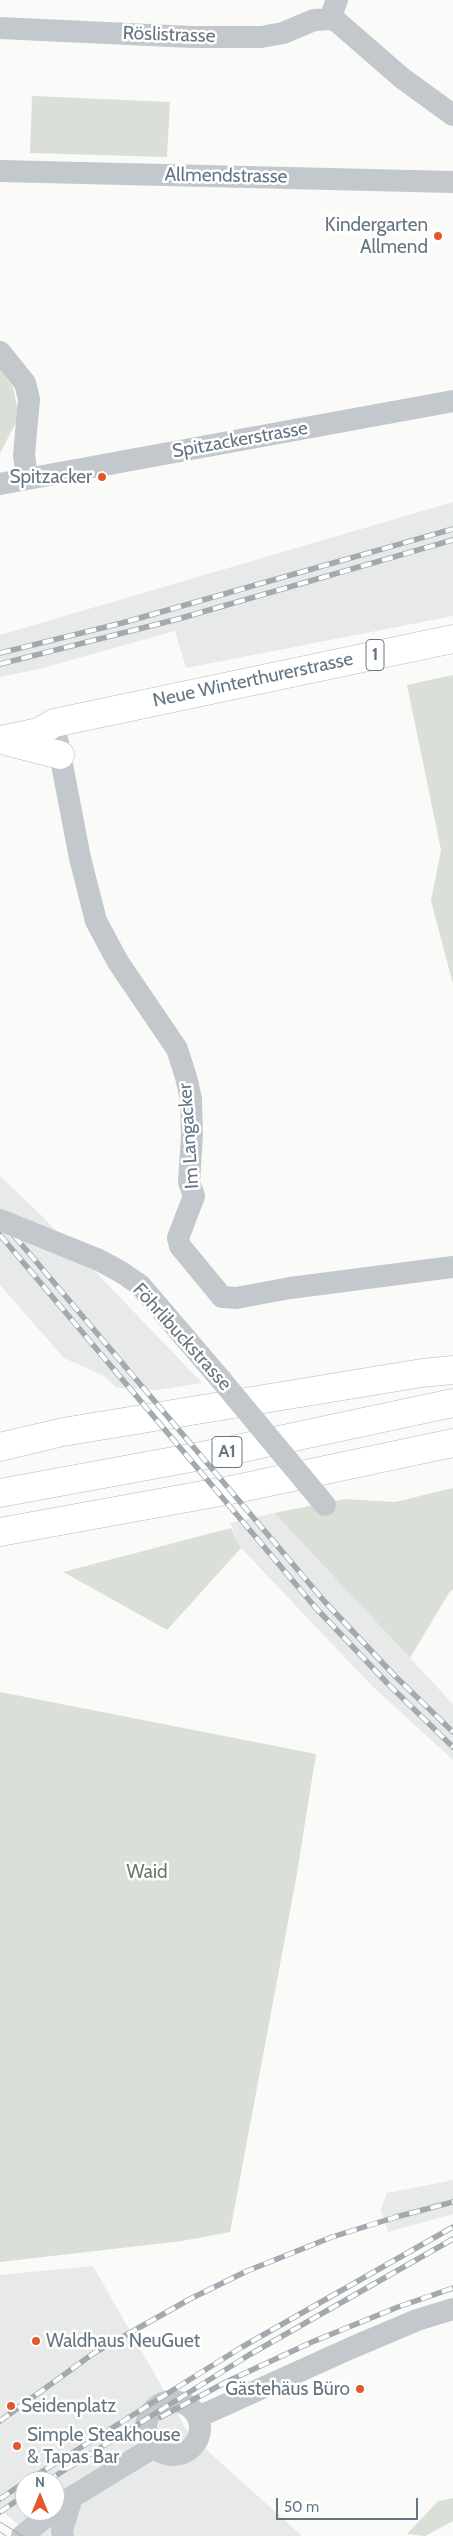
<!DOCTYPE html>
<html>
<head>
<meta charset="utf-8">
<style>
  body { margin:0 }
  #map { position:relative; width:453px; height:2536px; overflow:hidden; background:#fafaf8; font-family:Cabin,sans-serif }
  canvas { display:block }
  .north { position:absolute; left:15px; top:2471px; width:50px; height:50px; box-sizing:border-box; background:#fff; border:1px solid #c1c8cd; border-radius:50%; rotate:0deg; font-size:14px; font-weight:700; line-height:20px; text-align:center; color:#657683 }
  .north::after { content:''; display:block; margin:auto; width:18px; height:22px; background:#e4572e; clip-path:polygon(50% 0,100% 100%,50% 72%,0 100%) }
  .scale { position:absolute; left:276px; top:2498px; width:142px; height:22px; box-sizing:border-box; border:2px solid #657683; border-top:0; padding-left:6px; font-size:15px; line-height:18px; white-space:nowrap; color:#657683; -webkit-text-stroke:4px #fff; paint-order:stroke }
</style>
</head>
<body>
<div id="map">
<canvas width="453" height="2536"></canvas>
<div class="north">N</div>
<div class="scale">50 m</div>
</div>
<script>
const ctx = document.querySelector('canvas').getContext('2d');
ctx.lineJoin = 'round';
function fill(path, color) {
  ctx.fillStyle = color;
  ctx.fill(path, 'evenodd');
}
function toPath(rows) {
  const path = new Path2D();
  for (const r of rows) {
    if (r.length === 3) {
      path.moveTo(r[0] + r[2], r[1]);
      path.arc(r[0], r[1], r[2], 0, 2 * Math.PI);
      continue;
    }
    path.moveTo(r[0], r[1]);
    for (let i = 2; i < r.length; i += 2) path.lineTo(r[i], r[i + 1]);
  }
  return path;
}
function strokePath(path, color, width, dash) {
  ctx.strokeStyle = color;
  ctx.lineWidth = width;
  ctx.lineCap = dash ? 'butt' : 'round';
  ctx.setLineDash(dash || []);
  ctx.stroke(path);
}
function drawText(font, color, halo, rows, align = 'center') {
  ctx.font = font + ' Cabin,sans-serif';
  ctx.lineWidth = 5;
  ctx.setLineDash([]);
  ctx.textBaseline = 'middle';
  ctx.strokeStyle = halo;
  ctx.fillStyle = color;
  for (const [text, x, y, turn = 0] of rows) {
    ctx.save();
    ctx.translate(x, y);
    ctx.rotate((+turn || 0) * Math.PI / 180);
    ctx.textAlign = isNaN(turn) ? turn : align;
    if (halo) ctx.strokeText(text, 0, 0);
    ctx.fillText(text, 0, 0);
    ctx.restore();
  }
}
fill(toPath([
  [453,502,453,616,186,668,175,631,39,669,0,677,0,635],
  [0,1176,41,1215,202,1383,157,1390,117,1388,104,1376,64,1358,0,1285],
  [274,1513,453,1704,453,1760,370,1684,241,1548,230,1523],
  [453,2180,453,2214,388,2232,381,2210,387,2193],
  [93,2266,189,2434,302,2536,33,2536,0,2510,0,2275],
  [25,2481,55,2481,55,2511,25,2511]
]), '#e8e9e9');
fill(toPath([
  [32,96,170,102,167,157,30,153],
  [0,369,13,387,19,417,0,453],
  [453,675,453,984,431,901,441,850,407,685],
  [453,1488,453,1590,450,1591,410,1658,274,1513,344,1499,395,1502],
  [231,1528,241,1548,167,1630,63,1572],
  [0,1692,316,1754,296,1879,230,2232,182,2241,0,2262],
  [453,2498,453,2521,425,2536,407,2534,438,2501]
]), '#dadfd7');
const primary = toPath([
  [0,740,39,732,54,723,453,639],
  [9,742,60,755]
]);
const highway = toPath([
  [0,1447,63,1432,422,1373,453,1370],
  [0,1493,228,1451,453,1403],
  [0,1532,236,1489,453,1443]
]);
strokePath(primary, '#b5babe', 29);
strokePath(highway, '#b4b9bd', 29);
strokePath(toPath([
  [337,0,333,10,334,19,402,78,453,115],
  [0,28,192,37,261,37,283,33,314,20,334,19],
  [0,171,453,182],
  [0,352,25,383,29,399,24,455,27,478],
  [0,484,453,401],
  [54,723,80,858,96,921,118,962,177,1049,186,1077,191,1099,192,1135,189,1182,194,1196,178,1238,180,1246,222,1297,236,1298,290,1288,453,1267],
  [99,1260,121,1272,140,1285,222,1381],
  [173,2428,27],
  [198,2417,351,2348,417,2320,453,2309],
  [55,2510,72,2497,154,2447],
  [22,2536,53,2511],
  [63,2536,62,2530,72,2497]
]), '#c3c8cc', 22);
strokePath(primary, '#fff', 28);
strokePath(highway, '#fff', 28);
strokePath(toPath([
  [0,2522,23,2536],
  [0,2532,6,2536]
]), '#a2aab0', 1);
const rail = toPath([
  [0,653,122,623,453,529],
  [0,664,178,619,453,540],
  [0,1219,325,1602,395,1676,453,1732],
  [0,1235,315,1607,388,1684,453,1747],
  [161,2417,226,2382,312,2342,398,2307,453,2288],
  [0,2421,94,2353,190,2299,247,2271,332,2237,396,2217,453,2202],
  [27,2481,242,2347,453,2227],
  [47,2481,249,2355,453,2239],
  [0,2499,25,2482],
  [0,2512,25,2495]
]);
strokePath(rail, '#a2aab0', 5.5);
strokePath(rail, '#fff', 4, [11]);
strokePath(toPath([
  [0,1220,99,1260],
  [222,1381,325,1505]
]), '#c3c8cc', 22);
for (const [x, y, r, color] of [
  [438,236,5,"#e4572e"],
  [102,477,5,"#e4572e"],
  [36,2341,5,"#e4572e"],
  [360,2389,5,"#e4572e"],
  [11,2406,5,"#e4572e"],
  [17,2446,5,"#e4572e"]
]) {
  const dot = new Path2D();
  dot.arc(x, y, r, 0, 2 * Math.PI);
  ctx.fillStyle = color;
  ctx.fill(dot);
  strokePath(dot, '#fff', 2);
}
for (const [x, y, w] of [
  [375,655,18],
  [227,1452,30]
]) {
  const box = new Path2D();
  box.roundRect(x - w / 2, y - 15.5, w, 31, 4);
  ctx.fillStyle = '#fff';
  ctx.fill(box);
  strokePath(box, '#657683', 1);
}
drawText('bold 18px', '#657683', null, [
  ["1",375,655],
  ["A1",227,1452]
]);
drawText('19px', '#657683', '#fff', [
  ["Röslistrasse",169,35,2],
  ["Allmendstrasse",226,176,1],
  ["Spitzackerstrasse",240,440,-10],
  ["Neue Winterthurerstrasse",253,680,-12],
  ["Im Langacker",189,1136,-94],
  ["Föhrlibuckstrasse",182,1337,48]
]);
drawText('19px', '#657683', '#fff', [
  ["Kindergarten",428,225],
  ["Allmend",428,247],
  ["Spitzacker",92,477],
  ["Waldhaus NeuGuet",46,2341,"left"],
  ["Gästehäus Büro",350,2389],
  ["Seidenplatz",21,2406,"left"],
  ["Simple Steakhouse",27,2435,"left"],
  ["& Tapas Bar",27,2457,"left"]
], 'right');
drawText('19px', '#687a64', '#fff', [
  ["Waid",147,1872]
]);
</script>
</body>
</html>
